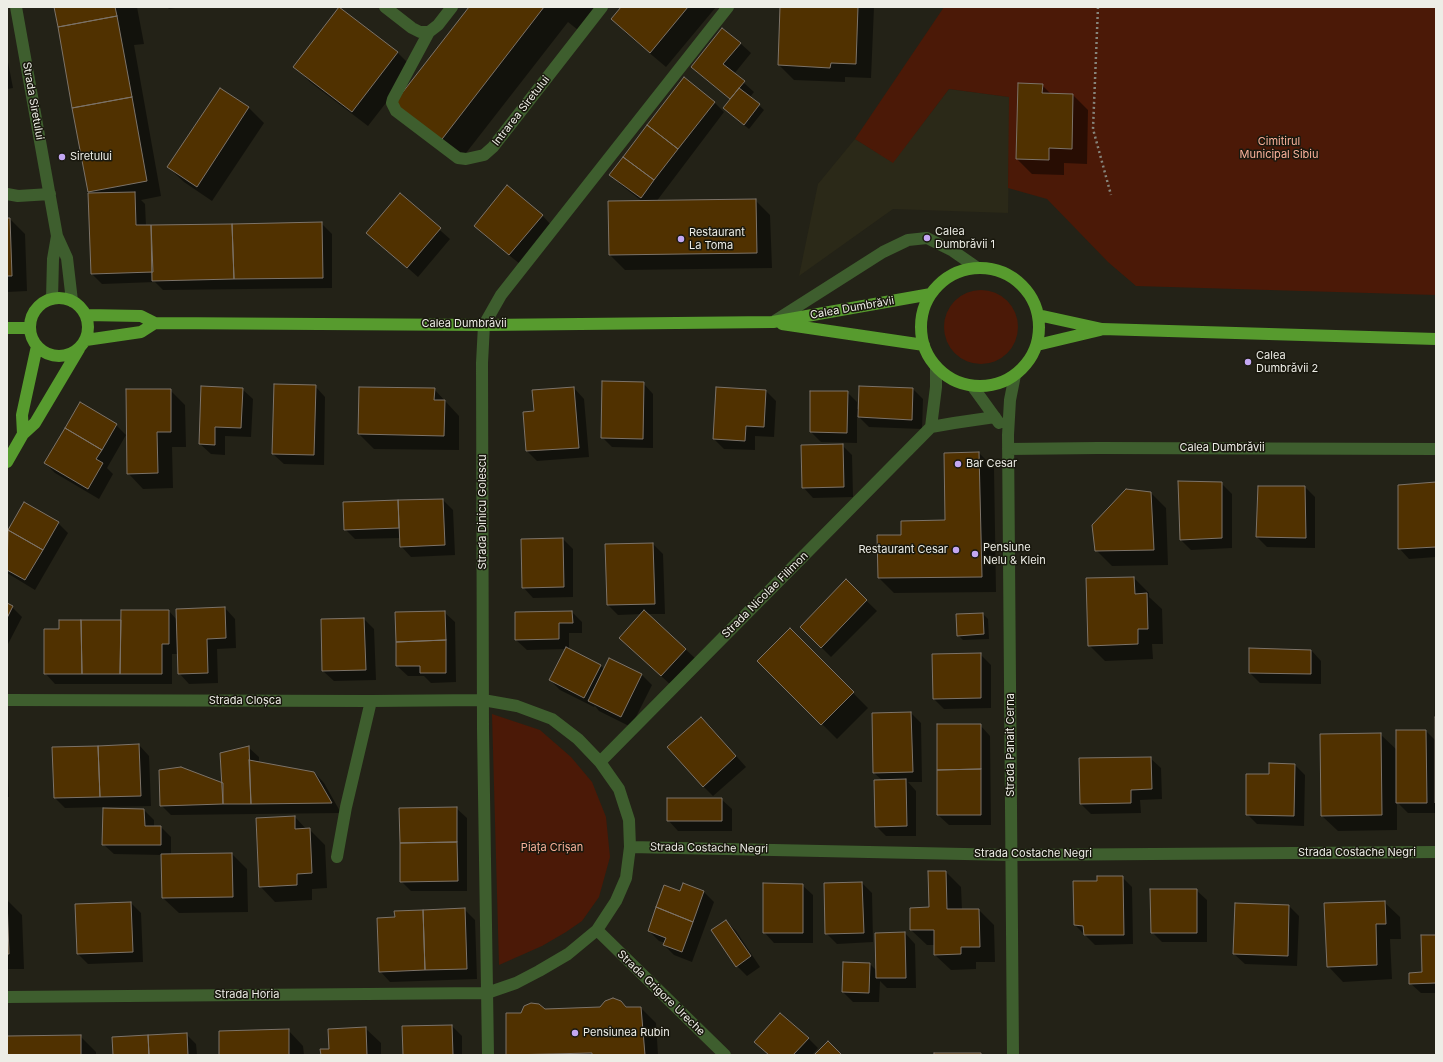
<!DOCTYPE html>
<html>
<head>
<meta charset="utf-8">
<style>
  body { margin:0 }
  #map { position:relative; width:1443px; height:1062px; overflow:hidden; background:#232217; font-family:Inter,sans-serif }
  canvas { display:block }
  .frame { position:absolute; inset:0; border:8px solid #edede6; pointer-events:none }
</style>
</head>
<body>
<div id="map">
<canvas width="1443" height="1062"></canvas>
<div class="frame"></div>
</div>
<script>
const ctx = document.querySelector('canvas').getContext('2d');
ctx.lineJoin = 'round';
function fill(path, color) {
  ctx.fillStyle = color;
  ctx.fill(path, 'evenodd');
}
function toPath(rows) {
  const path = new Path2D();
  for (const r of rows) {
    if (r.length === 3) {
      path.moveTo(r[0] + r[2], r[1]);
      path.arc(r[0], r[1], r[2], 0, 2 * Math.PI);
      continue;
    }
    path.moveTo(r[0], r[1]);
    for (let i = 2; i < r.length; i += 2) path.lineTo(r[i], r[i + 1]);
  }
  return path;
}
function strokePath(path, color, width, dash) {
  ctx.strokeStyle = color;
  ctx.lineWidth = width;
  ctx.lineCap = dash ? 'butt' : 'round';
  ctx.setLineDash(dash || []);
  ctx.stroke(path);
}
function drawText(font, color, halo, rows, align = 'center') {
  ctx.font = font + ' Inter,sans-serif';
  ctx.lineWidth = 3;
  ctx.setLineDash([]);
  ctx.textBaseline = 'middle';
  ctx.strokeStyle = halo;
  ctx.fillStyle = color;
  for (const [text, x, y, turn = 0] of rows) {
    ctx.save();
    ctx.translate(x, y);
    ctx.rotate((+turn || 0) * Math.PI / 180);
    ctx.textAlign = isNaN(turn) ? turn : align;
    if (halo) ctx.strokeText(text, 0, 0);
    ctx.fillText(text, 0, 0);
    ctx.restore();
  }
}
fill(toPath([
  [949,89,1010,97,1008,213,893,209,799,276,818,184,855,139,893,162]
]), '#2b2918');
fill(toPath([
  [944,7,1436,7,1436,295,1136,286,1108,262,1047,199,1008,188,1009,97,949,89,893,163,855,139],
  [981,327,37],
  [492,714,540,730,571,757,592,782,606,817,610,857,599,897,582,921,566,932,542,946,499,965]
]), '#4b1907');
fill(toPath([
  [55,7,137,7,144,44,134,45,161,196,141,200,145,204,146,226,321,223,332,234,332,288,163,290,155,282,102,284,92,274,89,194,92,194,88,191],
  [167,7,181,7,169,9],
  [470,7,596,7,578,30,568,22,459,162,413,126],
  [622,7,716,7,666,67,627,34,612,19],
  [781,7,874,7,871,78,845,77,845,82,794,80,779,65],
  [340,8,398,53,413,68,368,126,310,82,295,67],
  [740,43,751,53,734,74,754,92,750,97,764,110,749,129,729,113,731,100,703,77,693,67],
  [7,57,13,88,7,89],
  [1042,85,1051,94,1073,95,1088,110,1087,164,1064,163,1064,175,1032,174,1017,159],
  [220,89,249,108,264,123,212,201,184,182,168,167],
  [714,102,724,112,656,202,755,200,770,215,772,268,625,270,610,255,643,202,621,185,611,175],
  [400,195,450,239,418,277,367,232],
  [542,215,552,226,520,264,485,236,475,226],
  [7,219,10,219,25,234,27,291,7,292],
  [643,383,653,394,653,448,612,447,602,437],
  [315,386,325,397,324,465,284,464,273,454],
  [860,387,913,389,923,399,922,429,869,427,857,415,857,443,821,442,811,432,847,392,857,402,857,409,859,409],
  [574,388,584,399,589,457,537,461,527,451,535,412],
  [242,389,253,399,251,437,225,436,225,455,211,454,200,444],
  [434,389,459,416,459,450,374,449,359,434],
  [170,390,185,405,186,447,172,447,173,488,143,489,128,473],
  [766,391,776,401,774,437,755,436,755,450,724,449,714,439],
  [116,425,126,435,107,468,113,474,99,499,55,473,45,463],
  [842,445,852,455,853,497,813,498,803,487],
  [979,453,994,468,996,592,894,593,879,578,878,536,902,536,946,521],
  [1221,483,1232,494,1232,548,1191,550,1181,540],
  [1436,483,1436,557,1409,559,1399,548],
  [1259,487,1305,487,1315,497,1315,548,1267,547,1257,537],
  [1151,493,1166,508,1168,565,1112,566,1096,550],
  [443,500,453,510,455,555,411,557,401,546,400,538,355,539,345,529,344,503],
  [25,503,58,523,68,533,35,590,7,573,7,533],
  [563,539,573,549,573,597,533,598,523,587],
  [653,544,663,554,665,614,647,614,696,659,672,686,630,648,642,614,618,615,608,605],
  [1134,578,1149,593,1149,597,1162,609,1163,644,1152,644,1153,659,1105,661,1089,645],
  [846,581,877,611,831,657,801,627],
  [7,604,12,607,22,617,7,646],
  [225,608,235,619,236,648,217,649,218,683,189,684,179,673,178,654,172,654,172,684,55,684,45,673,60,630,122,621,169,611,177,620],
  [444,612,455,622,456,682,431,683,424,676,408,676,397,666],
  [572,612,582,622,582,633,569,633,569,649,600,665,604,669,609,659,642,675,652,685,631,727,599,711,595,706,594,707,560,690,550,680,566,649,527,650,516,640],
  [983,614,988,619,989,639,963,640,958,635],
  [364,619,374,629,376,680,334,681,323,671,322,620],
  [790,630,868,708,837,739,759,661],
  [1311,650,1321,661,1321,684,1260,683,1250,673],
  [980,654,991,665,991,708,944,709,934,699],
  [911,713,921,723,922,782,908,782,916,791,916,836,886,836,876,826,883,781,874,773],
  [1436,718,1436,813,1408,813,1397,802,1397,830,1338,831,1322,816,1380,734,1397,750,1426,731,1436,741],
  [980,725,990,736,991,825,949,825,938,815],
  [711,728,746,767,713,796,703,786],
  [139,745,149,756,151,806,65,808,55,798],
  [248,747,259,757,259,763,314,772,324,783,341,813,171,815,161,805,224,784],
  [7,758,9,797,7,797],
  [1150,758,1161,768,1162,799,1140,800,1141,813,1091,814,1081,804],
  [1295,765,1305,775,1304,826,1257,824,1247,814,1270,776],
  [721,799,732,809,732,831,678,831,668,820],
  [456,808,467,818,467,891,411,891,401,881],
  [144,810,154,820,154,827,161,827,171,837,171,855,232,854,247,869,248,912,179,913,163,898,162,855,114,854,103,844],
  [295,817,307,830,310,830,325,845,327,888,312,889,312,900,275,902,260,886],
  [946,872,961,887,962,910,979,910,994,925,995,962,976,962,976,969,951,970,935,955,935,945,927,945,911,930,930,908],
  [1122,877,1132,887,1133,944,1095,945,1075,925,1098,882],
  [862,883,872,893,873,942,837,944,826,933],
  [683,885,704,892,714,902,692,962,674,955,664,945,665,943,659,941,649,931,681,892],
  [802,885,813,895,813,943,774,943,764,932],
  [1196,890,1207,900,1207,942,1162,942,1152,932],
  [7,900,22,915,24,969,7,969],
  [1384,902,1400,917,1401,939,1390,939,1392,979,1343,982,1328,966],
  [131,903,141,913,143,962,88,964,78,954],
  [1236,904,1289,906,1299,916,1297,966,1245,964,1234,954],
  [464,909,475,920,477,979,390,982,380,971,396,918],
  [726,921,736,931,760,967,747,976,737,966],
  [905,933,915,944,916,988,887,988,880,981,879,1002,853,1002,843,992,870,964,877,971],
  [1436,936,1436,993,1421,993,1410,983,1423,973],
  [621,1001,627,1008,641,1008,656,1023,658,1055,507,1055,507,1014,521,1014,545,1010,601,1008],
  [452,1026,462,1036,462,1055,404,1055],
  [365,1028,381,1043,381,1055,322,1055],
  [288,1030,303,1046,304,1055,220,1055],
  [186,1034,196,1044,197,1055,114,1055],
  [80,1036,96,1052,96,1055,7,1055,7,1037],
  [808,1038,818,1048,812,1055,769,1055,755,1042]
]), '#0007');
const building = toPath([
  [54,7,115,7,117,16,58,27,54,7],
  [339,7,398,52,352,112,293,67,339,7],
  [469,7,544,7,439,143,392,106,469,7],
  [621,7,688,7,650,53,611,19,621,7],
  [780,7,858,7,856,64,831,63,830,68,778,65,780,7],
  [117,16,132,97,72,108,58,27,117,16],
  [722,28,741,43,723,64,745,81,730,99,691,67,722,28],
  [684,77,715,102,678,149,647,125,684,77],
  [1018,83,1043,84,1042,93,1073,94,1072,149,1049,148,1049,160,1016,159,1018,83],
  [220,88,249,107,197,187,167,167,220,88],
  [739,88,760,104,744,125,723,108,739,88],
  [132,97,147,181,88,192,72,108,132,97],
  [647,125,678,149,654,180,623,157,647,125],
  [623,157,654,180,641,198,609,175,623,157],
  [507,185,543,215,509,255,474,226,507,185],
  [135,192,136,225,151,225,153,272,91,274,88,193,135,192],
  [400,193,441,228,407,268,366,233,400,193],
  [756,199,757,253,609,255,608,201,756,199],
  [7,218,10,218,12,276,7,276,7,218],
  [322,222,323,278,234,279,232,224,322,222],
  [232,224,234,279,152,281,151,225,232,224],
  [602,381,644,382,643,439,601,438,602,381],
  [274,384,316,385,314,455,272,454,274,384],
  [201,386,243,388,241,428,215,427,215,445,199,444,201,386],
  [859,386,913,388,912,420,858,417,859,386],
  [359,387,435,388,434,400,445,400,444,436,358,434,359,387],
  [574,387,579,448,526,451,523,412,534,411,532,390,574,387],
  [716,387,766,390,764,427,746,426,745,441,713,439,716,387],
  [126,389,171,389,171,432,157,432,158,473,127,474,126,389],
  [810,391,848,391,847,433,810,432,810,391],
  [80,402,117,424,102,450,65,428,80,402],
  [65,428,102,450,96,459,103,463,88,489,44,463,65,428],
  [843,444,844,487,802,488,801,445,843,444],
  [979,452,982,577,878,578,877,535,901,535,901,521,945,520,944,453,979,452],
  [1178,481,1222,482,1222,538,1180,540,1178,481],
  [1436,482,1436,547,1398,549,1398,485,1436,482],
  [1258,486,1305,486,1306,538,1256,537,1258,486],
  [1126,489,1151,492,1154,550,1095,551,1092,525,1126,489],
  [443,499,445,545,400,547,398,500,443,499],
  [398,500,399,528,344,530,343,502,398,500],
  [24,502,59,522,43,550,8,530,24,502],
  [8,530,43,550,25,580,7,570,8,530],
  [563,538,564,587,522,588,521,539,563,538],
  [653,543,655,604,607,605,605,544,653,543],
  [1134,577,1135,594,1147,593,1148,629,1138,629,1138,644,1088,646,1086,578,1134,577],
  [846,579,867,600,821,648,800,627,846,579],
  [7,603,13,606,7,618,7,603],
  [225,607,226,638,207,639,208,673,178,674,176,609,225,607],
  [121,610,169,610,169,644,162,644,162,674,120,674,121,610],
  [644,610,686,649,661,676,619,638,644,610],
  [445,611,446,640,396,642,395,612,445,611],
  [572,611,573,623,559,623,559,639,515,640,515,612,572,611],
  [983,613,984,634,957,636,956,614,983,613],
  [364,618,366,670,322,671,321,619,364,618],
  [59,620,81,620,82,674,44,674,44,629,59,629,59,620],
  [81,620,121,620,120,674,82,674,81,620],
  [790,628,854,692,821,725,757,661,790,628],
  [446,640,446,673,420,673,420,666,396,666,396,642,446,640],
  [566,647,601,665,584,698,549,680,566,647],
  [1249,648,1311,650,1311,674,1249,673,1249,648],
  [981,653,981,698,933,699,932,654,981,653],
  [609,658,642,674,621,717,588,701,609,658],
  [911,712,913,772,873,773,872,713,911,712],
  [701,717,736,756,703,787,667,747,701,717],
  [1435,717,1436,717,1436,803,1435,803,1435,717],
  [937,724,981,724,981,769,937,770,937,724],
  [1396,730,1426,730,1427,803,1396,803,1396,730],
  [1381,733,1382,815,1321,816,1320,734,1381,733],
  [139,744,141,796,100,797,98,746,139,744],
  [98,746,100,797,54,798,52,747,98,746],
  [249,746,251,804,223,804,220,753,249,746],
  [1151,757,1152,789,1131,790,1131,803,1080,804,1079,758,1151,757],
  [249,760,314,772,332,803,251,804,249,760],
  [1269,763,1295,764,1294,816,1246,815,1246,774,1269,774,1269,763],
  [181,767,223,783,223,804,160,806,159,770,181,767],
  [981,769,981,815,937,815,937,770,981,769],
  [906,779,907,826,875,827,874,780,906,779],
  [667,798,722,798,722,821,667,821,667,798],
  [457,807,457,842,400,843,399,808,457,807],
  [103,808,144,809,145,826,161,826,161,845,102,845,103,808],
  [295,816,295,829,310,828,312,873,297,874,297,885,259,887,256,818,295,816],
  [457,842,458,881,400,882,400,843,457,842],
  [232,853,233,897,162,898,161,854,232,853],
  [928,871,946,871,947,909,979,909,980,947,961,947,961,954,934,955,934,930,910,930,910,908,929,907,928,871],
  [1097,876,1123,876,1124,935,1084,935,1083,926,1074,925,1073,881,1097,881,1097,876],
  [862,882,864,933,825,934,824,883,862,882],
  [683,883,704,891,693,922,656,907,664,885,680,891,683,883],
  [763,883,803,884,803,933,763,933,763,883],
  [1150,889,1197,889,1197,933,1151,933,1150,889],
  [7,899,9,954,7,954,7,899],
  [1385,901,1386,924,1376,924,1377,965,1327,967,1324,903,1385,901],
  [131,902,133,952,77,954,75,904,131,902],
  [1235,903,1289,905,1288,956,1233,954,1235,903],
  [656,907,693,922,682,952,663,945,666,938,648,931,656,907],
  [465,908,467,969,425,970,423,910,465,908],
  [423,910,425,970,379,972,377,918,395,917,394,911,423,910],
  [726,920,751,956,736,967,711,930,726,920],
  [905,932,906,978,876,978,875,933,905,932],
  [1421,935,1436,935,1436,983,1409,984,1409,973,1422,972,1421,935],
  [843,962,870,963,869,993,842,992,843,962],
  [613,998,621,1001,626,1007,641,1007,645,1055,592,1055,592,1053,506,1055,506,1013,521,1013,524,1006,531,1003,539,1004,545,1009,600,1007,605,1001,613,998],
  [780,1013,809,1038,793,1055,769,1055,754,1042,780,1013],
  [452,1025,453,1055,403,1055,402,1026,452,1025],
  [366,1027,367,1055,321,1055,320,1049,329,1049,328,1029,366,1027],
  [289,1029,289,1055,219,1055,219,1031,289,1029],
  [187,1033,188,1055,149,1055,148,1035,187,1033],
  [81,1035,81,1055,7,1055,7,1036,81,1035],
  [148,1035,149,1055,113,1055,112,1037,148,1035],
  [828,1041,842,1055,814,1055,828,1041],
  [934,1053,981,1053,981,1055,934,1055,934,1053]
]);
fill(building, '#503100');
strokePath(building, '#7c7369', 1);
strokePath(toPath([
  [1098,7,1093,129,1111,195]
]), '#86857c', 2.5, [2, 3]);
strokePath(toPath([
  [16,7,57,236,67,258,72,301],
  [385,7,412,28,420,32,429,32,438,25,452,7],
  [429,32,393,99,392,103,396,111,458,158,466,159,484,155,493,147,602,7],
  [7,194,18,196,50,194],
  [52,299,53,259,57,236],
  [773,322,883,252,908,240,927,238,953,251,976,267],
  [973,387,999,423],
  [931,427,936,387,936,367],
  [1008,449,1098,448,1436,449],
  [7,700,371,701,483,700,517,706,552,719,578,739,600,762,619,789,629,820,630,847,626,878,616,901,597,930,568,954,539,971,516,983,487,993,7,997],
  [600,762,931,427,954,423,995,417],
  [630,847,1012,855,1436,852],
  [337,857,346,807,371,701],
  [597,930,725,1055],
  [488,1055,483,729,482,363,484,325,501,295,728,7],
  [1013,1055,1008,435,1010,400,1015,375]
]), '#3e5e2e', 12);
strokePath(toPath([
  [980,327,59],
  [59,327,29],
  [86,315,141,316,155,323,484,325,773,322,931,294],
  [1038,315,1102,329,1436,339],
  [782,324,924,345],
  [7,328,30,328],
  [86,340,141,332,155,323],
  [1037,345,1100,330],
  [23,434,22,415,37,346],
  [7,462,23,434,35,423,79,349]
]), '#579b2e', 12);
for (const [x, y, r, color] of [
  [62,157,4,"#c3a7f2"],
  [927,238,4,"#c3a7f2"],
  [681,239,4,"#c3a7f2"],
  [1248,362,4,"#c3a7f2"],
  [958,464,4,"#c3a7f2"],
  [956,550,4,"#c3a7f2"],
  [975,554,4,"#c3a7f2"],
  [575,1033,4,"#c3a7f2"]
]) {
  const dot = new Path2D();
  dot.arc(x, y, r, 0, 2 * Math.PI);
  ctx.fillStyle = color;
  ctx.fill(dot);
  strokePath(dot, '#19180e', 1.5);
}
drawText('11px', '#edede6', '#19180e', [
  ["Strada Siretului",33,101,80],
  ["Intrarea Siretului",521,111,-52],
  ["Calea Dumbrăvii",852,308,-10],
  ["Calea Dumbrăvii",464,324],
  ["Calea Dumbrăvii",1222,448],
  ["Strada Dinicu Golescu",483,512,-90],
  ["Strada Nicolae Filimon",765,595,-45],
  ["Strada Cloșca",245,701],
  ["Strada Panait Cerna",1011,745,-90],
  ["Strada Costache Negri",709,848,1],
  ["Strada Costache Negri",1357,853],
  ["Strada Costache Negri",1033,854],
  ["Strada Grigore Ureche",661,993,44],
  ["Strada Horia",247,995]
]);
drawText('11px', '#fab19a', '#19180e', [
  ["Cimitirul",1279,142],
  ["Municipal Sibiu",1279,155],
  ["Piața Crișan",552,848]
]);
drawText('11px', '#edede6', '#19180e', [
  ["Siretului",70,157],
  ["Calea",935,232],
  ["Dumbrăvii 1",935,245],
  ["Restaurant",689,233],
  ["La Toma",689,246],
  ["Calea",1256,356],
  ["Dumbrăvii 2",1256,369],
  ["Bar Cesar",966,464],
  ["Pensiune",983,548],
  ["Nelu & Klein",983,561],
  ["Restaurant Cesar",948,550,"right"],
  ["Pensiunea Rubin",583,1033]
], 'left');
</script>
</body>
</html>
